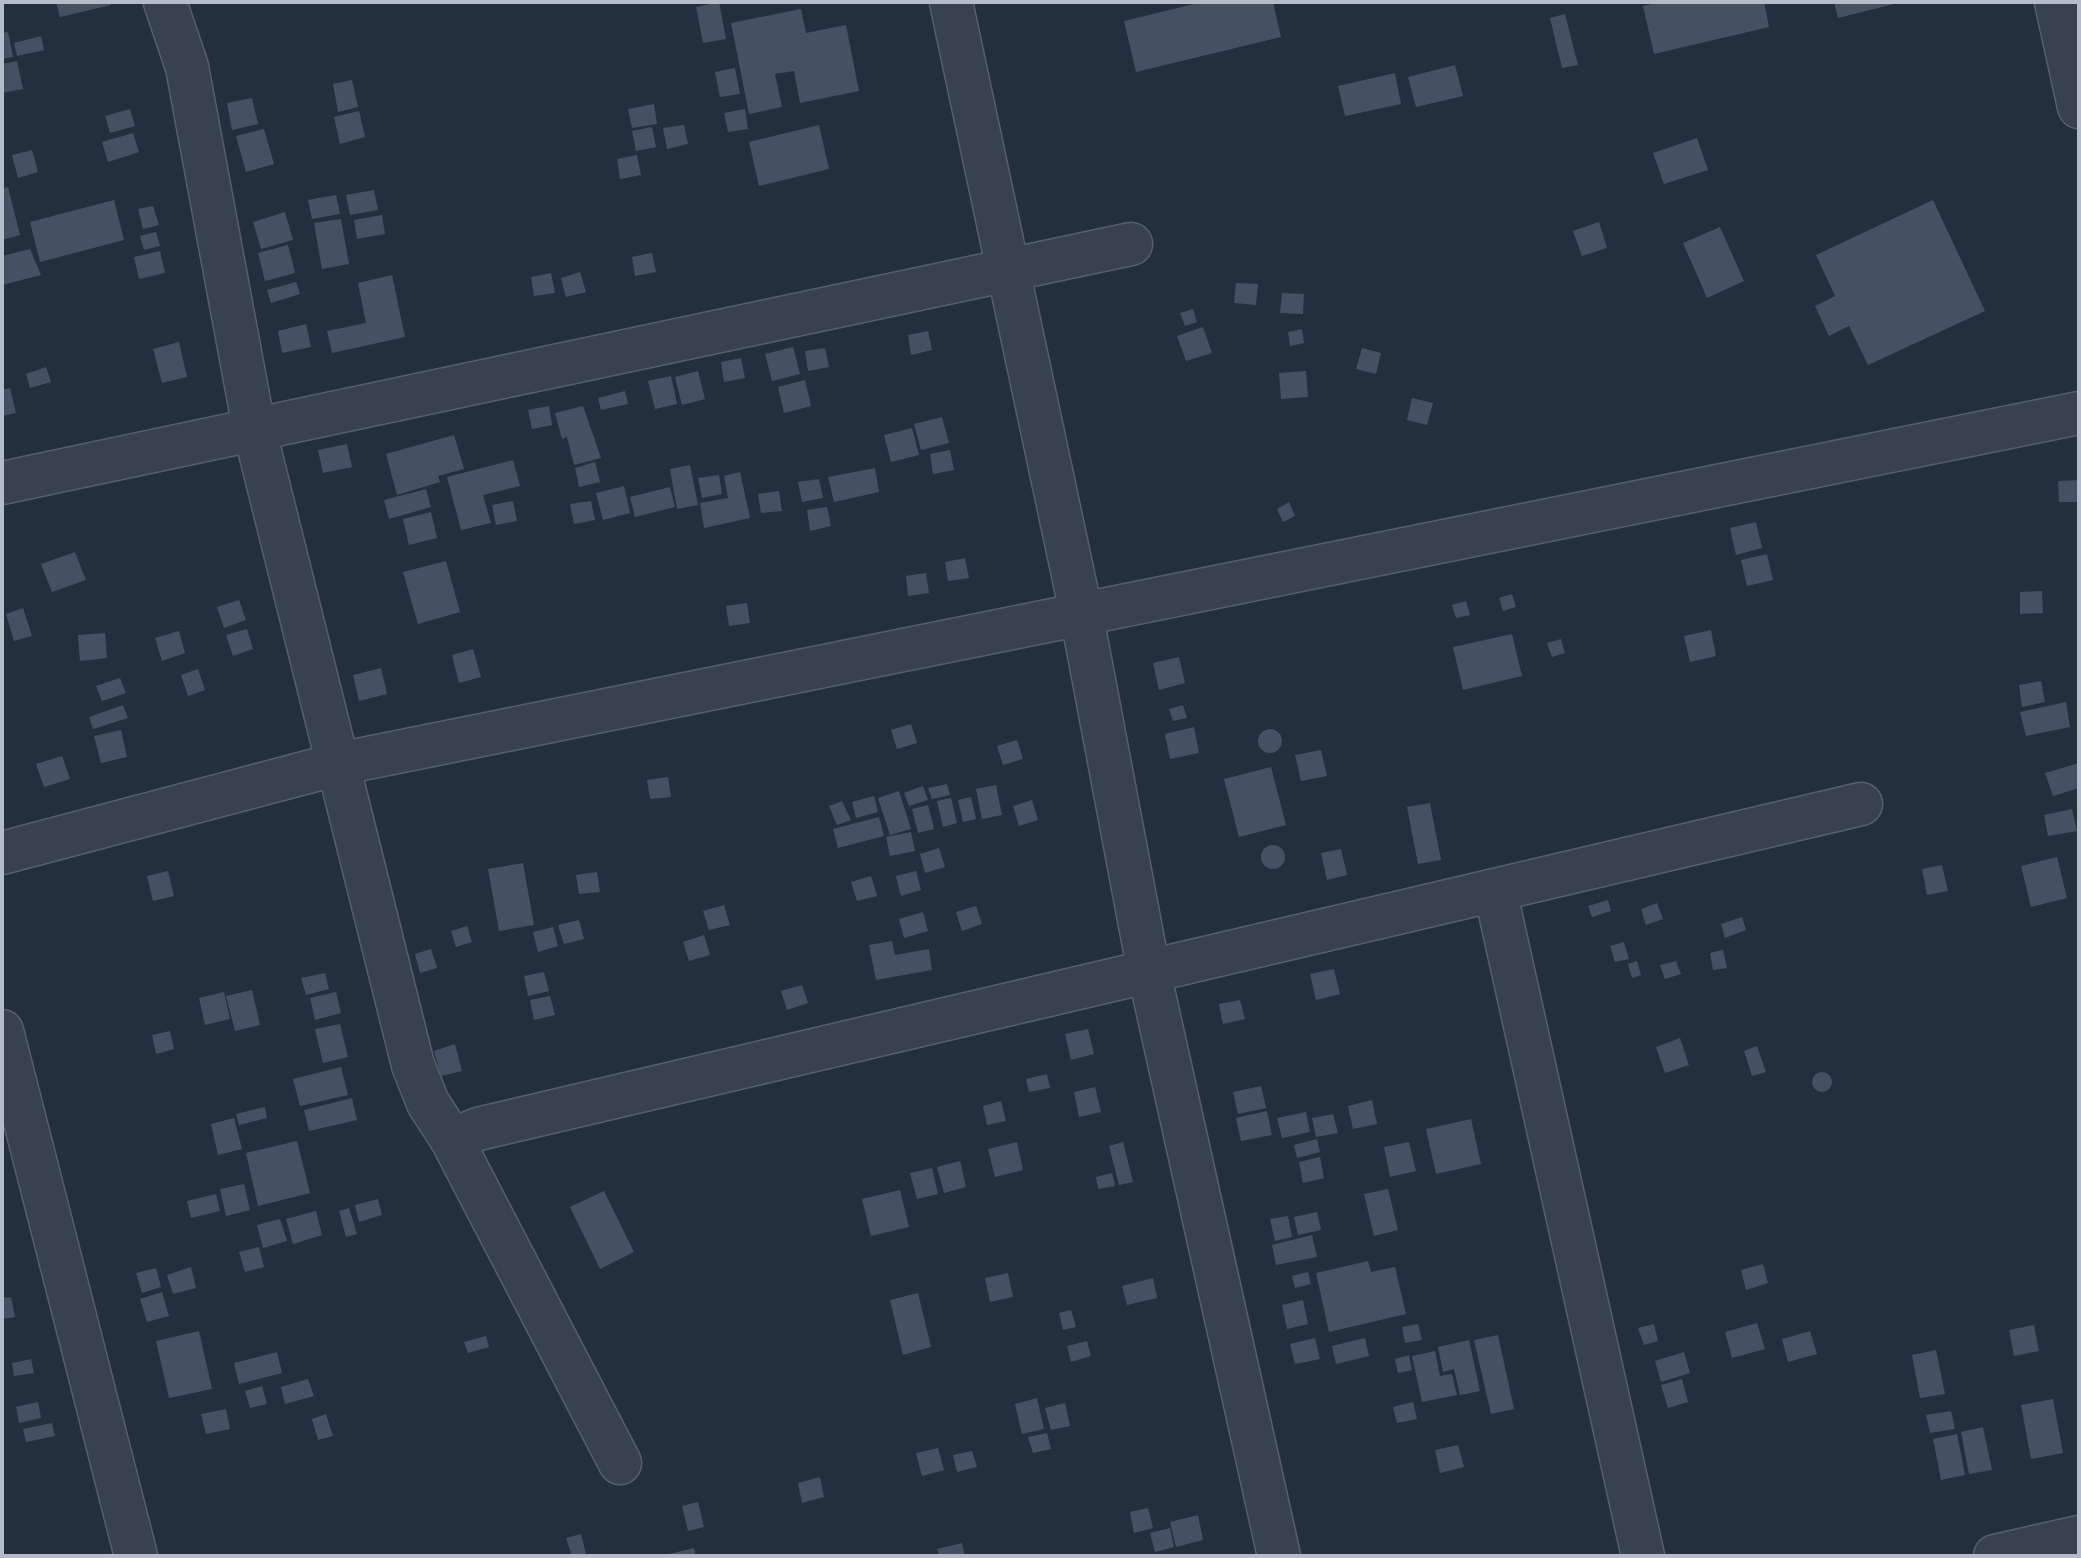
<!DOCTYPE html>
<html>
<head>
<meta charset="utf-8">
<style>
  body { margin:0 }
  #map { position:relative; width:2081px; height:1558px; overflow:hidden; background:#242f3e; font-family:Figtree,sans-serif }
  canvas { display:block }
  .frame { position:absolute; inset:0; border:4px solid #b4bcc9; pointer-events:none }
</style>
</head>
<body>
<div id="map">
<canvas width="2081" height="1558"></canvas>
<div class="frame"></div>
</div>
<script>
const ctx = document.querySelector('canvas').getContext('2d');
ctx.lineJoin = 'round';
function fill(path, color) {
  ctx.fillStyle = color;
  ctx.fill(path, 'evenodd');
}
function toPath(rows) {
  const path = new Path2D();
  for (const r of rows) {
    if (r.length === 3) {
      path.moveTo(r[0] + r[2], r[1]);
      path.arc(r[0], r[1], r[2], 0, 2 * Math.PI);
      continue;
    }
    path.moveTo(r[0], r[1]);
    for (let i = 2; i < r.length; i += 2) path.lineTo(r[i], r[i + 1]);
  }
  return path;
}
function strokePath(path, color, width, dash) {
  ctx.strokeStyle = color;
  ctx.lineWidth = width;
  ctx.lineCap = dash ? 'butt' : 'round';
  ctx.setLineDash(dash || []);
  ctx.stroke(path);
}
fill(toPath([
  [56,2,111,2,111,5,60,17],
  [719,2,726,39,703,43,696,7],
  [1202,2,1273,2,1281,37,1136,72,1124,21],
  [1661,2,1764,2,1769,27,1654,54,1643,6],
  [1834,2,1897,2,1898,3,1838,18],
  [801,9,806,33,846,25,859,91,800,103,794,71,775,74,782,107,749,114,731,23],
  [1565,14,1578,65,1562,68,1550,18],
  [8,32,13,57,2,59,2,33],
  [41,36,44,50,17,56,14,43],
  [17,61,23,89,2,93,2,64],
  [1455,65,1463,96,1416,107,1408,77],
  [735,68,740,94,720,97,715,72],
  [1395,73,1401,104,1345,116,1338,86],
  [352,80,358,107,338,112,333,84],
  [252,98,258,124,232,130,227,103],
  [654,104,657,124,632,128,628,109],
  [130,109,135,126,110,133,105,116],
  [745,109,748,129,728,132,724,113],
  [359,111,365,137,340,144,334,117],
  [684,125,688,144,667,149,663,128],
  [819,125,829,169,759,186,749,142],
  [652,127,656,147,636,151,632,131],
  [264,129,274,164,246,172,236,136],
  [133,133,139,152,108,162,102,142],
  [1697,138,1708,170,1664,184,1653,153],
  [32,150,38,172,18,178,12,155],
  [637,155,641,175,620,179,617,159],
  [8,187,20,235,2,240,2,189],
  [374,190,378,210,350,215,346,195],
  [336,195,340,214,312,219,308,200],
  [114,200,124,240,40,262,30,222],
  [1933,200,1985,311,1868,365,1849,326,1829,336,1815,306,1835,296,1816,255],
  [153,206,159,225,143,229,138,209],
  [285,212,293,240,261,249,253,222],
  [382,215,385,234,357,239,354,220],
  [341,219,349,264,322,269,314,223],
  [1599,222,1607,248,1582,256,1573,231],
  [1720,227,1744,281,1707,298,1683,243],
  [156,232,160,246,144,250,140,236],
  [288,245,295,273,265,281,258,253],
  [30,249,41,275,2,285,2,256],
  [160,251,165,273,139,279,134,257],
  [652,253,656,272,635,276,632,257],
  [580,272,586,292,566,297,561,278],
  [551,273,555,293,534,296,531,277],
  [392,275,405,337,332,353,327,331,366,323,358,283],
  [296,282,300,294,271,303,267,290],
  [1236,283,1258,284,1256,305,1234,303],
  [1282,293,1304,294,1303,314,1280,313],
  [1193,309,1197,322,1185,326,1180,313],
  [306,324,311,347,282,353,278,331],
  [1203,327,1212,353,1186,361,1177,336],
  [1302,329,1304,343,1290,346,1288,332],
  [928,331,932,350,911,355,908,335],
  [179,342,187,377,162,383,153,349],
  [793,347,800,374,772,381,765,354],
  [825,348,829,367,808,371,805,351],
  [1362,348,1381,353,1376,374,1356,369],
  [741,358,745,378,724,382,721,362],
  [46,367,51,382,30,388,26,374],
  [698,371,705,399,682,405,675,377],
  [1306,371,1308,397,1281,399,1279,373],
  [671,376,677,404,655,409,648,381],
  [805,380,811,406,784,413,778,387],
  [10,388,16,413,2,416,2,390],
  [625,391,628,404,601,410,598,398],
  [1412,398,1433,403,1427,425,1407,420],
  [549,406,552,425,532,429,528,410],
  [583,406,601,458,574,465,567,437,562,439,555,413],
  [942,417,949,443,921,450,914,424],
  [912,428,919,455,891,462,884,435],
  [454,435,464,469,438,476,440,482,397,495,386,454],
  [347,444,352,467,323,473,318,450],
  [950,450,954,470,933,474,930,454],
  [513,460,520,486,483,495,491,523,461,530,447,477],
  [595,462,600,482,579,487,575,468],
  [690,465,698,505,677,509,670,469],
  [875,468,879,492,834,502,828,477],
  [740,472,750,518,704,528,700,503,728,498,724,476],
  [719,475,722,494,702,498,698,478],
  [819,479,823,498,802,502,798,482],
  [2079,480,2079,502,2059,502,2058,481],
  [624,486,630,513,603,520,596,493],
  [670,487,675,507,635,517,630,497],
  [426,489,431,507,389,519,384,500],
  [779,491,782,511,761,513,758,494],
  [513,501,517,521,496,525,492,505],
  [591,501,595,520,574,524,570,504],
  [1289,502,1295,516,1283,522,1277,509],
  [827,507,831,526,810,531,807,510],
  [431,512,437,538,409,545,403,519],
  [1756,522,1762,548,1736,555,1730,528],
  [75,552,86,580,52,592,41,564],
  [1767,554,1773,580,1747,586,1741,560],
  [965,558,969,578,948,581,945,562],
  [446,561,460,612,418,624,403,572],
  [926,573,929,593,908,596,906,576],
  [2042,591,2043,613,2020,614,2020,592],
  [1512,594,1516,607,1503,611,1499,598],
  [239,600,246,620,224,628,217,607],
  [1466,601,1470,615,1456,618,1452,605],
  [747,603,750,623,729,626,726,606],
  [23,608,32,636,14,641,6,614],
  [247,629,253,649,233,656,226,635],
  [1711,630,1716,656,1690,662,1684,636],
  [179,631,185,653,162,661,155,638],
  [105,633,107,658,80,661,78,635],
  [1512,634,1522,676,1463,690,1453,647],
  [1561,639,1565,653,1552,657,1547,643],
  [473,649,481,677,459,683,452,655],
  [1179,657,1185,683,1159,690,1153,663],
  [381,668,387,694,359,701,353,675],
  [198,669,205,690,188,696,181,675],
  [120,678,126,693,102,701,96,686],
  [2041,681,2045,702,2022,707,2019,685],
  [2066,702,2070,727,2026,736,2020,712],
  [123,705,128,718,93,729,89,717],
  [1183,705,1187,718,1173,721,1169,709],
  [911,724,917,743,897,749,891,730],
  [1194,727,1199,753,1170,759,1165,734],
  [1270,741,12],
  [121,730,127,757,101,763,94,736],
  [1017,740,1023,759,1003,765,997,746],
  [1321,750,1327,776,1301,781,1295,755],
  [62,756,70,779,44,787,36,764],
  [2079,763,2079,788,2053,796,2045,773],
  [1271,767,1286,825,1239,837,1224,779],
  [668,777,671,797,650,799,647,780],
  [947,784,950,795,932,799,928,788],
  [996,785,1002,815,982,819,976,789],
  [923,786,928,800,909,806,904,793],
  [899,791,911,829,890,835,878,798],
  [874,796,878,812,856,818,852,802],
  [971,797,976,819,963,822,958,800],
  [951,798,957,823,943,827,937,801],
  [1032,800,1038,820,1019,826,1013,806],
  [842,801,851,820,837,825,829,806],
  [1430,803,1441,860,1418,864,1407,807],
  [928,805,934,829,918,833,912,809],
  [2072,809,2077,831,2048,836,2044,815],
  [879,817,884,836,838,848,833,829],
  [911,832,915,851,890,856,886,837],
  [1273,857,12],
  [939,848,945,867,925,873,920,854],
  [1341,849,1347,875,1327,880,1321,853],
  [2057,857,2067,898,2031,907,2021,866],
  [523,863,534,925,499,931,488,869],
  [1942,865,1948,891,1927,895,1922,869],
  [168,871,174,896,153,901,147,876],
  [916,871,921,890,901,896,896,876],
  [597,872,600,892,579,894,576,875],
  [871,876,877,896,857,901,851,882],
  [1608,900,1611,911,1592,917,1588,906],
  [1657,903,1663,919,1646,925,1641,909],
  [724,905,730,925,709,930,703,911],
  [976,906,982,924,962,931,956,912],
  [923,912,928,931,904,938,899,919],
  [1742,917,1746,930,1725,938,1721,924],
  [579,920,584,939,564,944,558,925],
  [467,926,472,942,456,947,451,931],
  [553,927,558,946,538,952,533,932],
  [704,935,710,955,689,961,683,942],
  [892,941,895,955,929,949,932,970,876,980,869,945],
  [1624,942,1629,959,1615,962,1610,946],
  [431,949,437,968,420,973,415,954],
  [1723,950,1727,968,1713,970,1710,953],
  [1637,961,1641,975,1632,978,1628,964],
  [1676,961,1681,974,1665,979,1660,965],
  [1334,969,1340,994,1316,1000,1310,974],
  [544,972,549,991,528,996,524,976],
  [325,973,329,989,306,995,301,978],
  [802,985,808,1003,787,1010,781,991],
  [252,990,260,1025,235,1031,226,996],
  [224,992,230,1019,205,1025,199,998],
  [336,992,341,1013,315,1020,310,998],
  [550,996,555,1015,534,1020,530,1000],
  [1240,1000,1245,1019,1223,1024,1219,1004],
  [340,1024,348,1057,323,1063,315,1029],
  [1088,1029,1094,1054,1071,1060,1065,1034],
  [170,1031,174,1049,156,1054,152,1035],
  [1680,1038,1689,1065,1665,1073,1656,1047],
  [455,1044,462,1071,441,1076,434,1051],
  [1757,1046,1766,1072,1752,1076,1744,1051],
  [341,1067,348,1095,300,1106,293,1079],
  [1822,1082,10],
  [1047,1074,1050,1088,1029,1092,1026,1079],
  [1261,1086,1266,1108,1238,1114,1233,1092],
  [1095,1087,1101,1112,1079,1117,1074,1092],
  [352,1098,357,1120,309,1131,304,1110],
  [1372,1100,1377,1124,1353,1129,1348,1106],
  [1001,1101,1006,1121,987,1125,983,1106],
  [265,1107,267,1118,239,1125,236,1114],
  [1267,1111,1272,1135,1241,1141,1236,1118],
  [1306,1112,1310,1132,1282,1138,1277,1118],
  [1333,1114,1338,1133,1316,1137,1312,1118],
  [234,1118,242,1149,218,1155,211,1124],
  [1471,1119,1481,1164,1436,1174,1426,1129],
  [1317,1139,1320,1152,1297,1158,1294,1145],
  [297,1141,310,1193,258,1206,246,1153],
  [1017,1142,1023,1170,995,1177,988,1149],
  [1123,1142,1133,1182,1119,1185,1109,1146],
  [1409,1142,1416,1171,1390,1177,1384,1147],
  [1320,1157,1324,1178,1303,1183,1299,1162],
  [960,1161,966,1187,944,1193,937,1167],
  [932,1168,938,1194,917,1199,910,1173],
  [1112,1173,1115,1186,1098,1189,1096,1177],
  [244,1184,250,1210,226,1216,220,1189],
  [1388,1189,1398,1230,1374,1236,1364,1194],
  [900,1190,909,1227,871,1236,862,1199],
  [604,1191,634,1252,600,1269,570,1207],
  [216,1194,220,1211,191,1218,187,1201],
  [378,1199,382,1215,359,1222,355,1205],
  [349,1208,357,1234,346,1237,339,1211],
  [316,1211,322,1235,293,1244,286,1219],
  [1317,1212,1321,1230,1298,1235,1294,1217],
  [1288,1216,1292,1237,1275,1241,1270,1219],
  [280,1219,287,1241,263,1248,257,1225],
  [1312,1235,1317,1257,1276,1265,1272,1245],
  [259,1247,264,1267,245,1272,239,1252],
  [1368,1261,1371,1272,1395,1267,1406,1314,1329,1332,1316,1273],
  [1763,1264,1768,1283,1746,1290,1741,1270],
  [191,1267,196,1288,173,1294,167,1275],
  [156,1268,161,1287,142,1293,136,1273],
  [1308,1272,1311,1284,1295,1288,1292,1276],
  [1008,1273,1013,1297,990,1302,985,1278],
  [1153,1278,1157,1298,1127,1305,1122,1286],
  [162,1292,169,1316,147,1322,140,1299],
  [918,1293,931,1347,903,1355,890,1300],
  [11,1297,15,1317,2,1319,2,1298],
  [1303,1300,1308,1324,1287,1329,1282,1305],
  [1071,1310,1076,1327,1063,1330,1059,1313],
  [1757,1323,1765,1349,1732,1358,1725,1332],
  [1418,1324,1422,1340,1405,1343,1402,1327],
  [1654,1324,1658,1341,1644,1345,1638,1328],
  [2034,1325,2039,1351,2014,1356,2009,1330],
  [199,1331,212,1389,169,1398,156,1341],
  [1810,1331,1817,1354,1788,1362,1782,1339],
  [1498,1335,1514,1409,1491,1414,1474,1340],
  [486,1336,489,1347,468,1353,464,1342],
  [1315,1338,1320,1359,1295,1364,1290,1344],
  [1365,1338,1369,1356,1336,1364,1332,1346],
  [1469,1340,1480,1391,1460,1395,1454,1369,1443,1372,1438,1347],
  [1087,1341,1091,1356,1071,1362,1067,1346],
  [1936,1350,1945,1394,1920,1398,1912,1355],
  [1435,1351,1440,1376,1452,1374,1457,1395,1422,1402,1412,1356],
  [277,1352,282,1373,239,1384,234,1363],
  [1684,1352,1690,1373,1661,1382,1655,1361],
  [1409,1355,1412,1370,1398,1373,1395,1359],
  [31,1359,34,1373,14,1376,12,1363],
  [308,1379,314,1396,285,1404,281,1387],
  [1682,1379,1688,1402,1668,1408,1661,1385],
  [262,1386,267,1404,250,1408,245,1391],
  [1037,1398,1044,1429,1022,1434,1015,1404],
  [2053,1399,2063,1453,2031,1459,2021,1405],
  [38,1402,41,1418,19,1423,16,1407],
  [1413,1402,1417,1419,1397,1423,1393,1407],
  [1065,1403,1070,1426,1051,1430,1045,1408],
  [226,1409,230,1429,206,1434,201,1414],
  [1951,1411,1955,1429,1930,1433,1926,1415],
  [326,1414,333,1436,318,1440,312,1419],
  [52,1423,55,1436,26,1442,23,1429],
  [1983,1427,1992,1470,1969,1474,1961,1432],
  [1047,1433,1051,1449,1033,1453,1028,1437],
  [1957,1434,1965,1475,1941,1480,1933,1439],
  [1458,1445,1464,1467,1440,1473,1435,1450],
  [938,1448,944,1470,922,1476,916,1453],
  [972,1451,977,1467,957,1472,953,1455],
  [820,1477,824,1497,802,1503,798,1483],
  [698,1502,704,1527,688,1531,682,1506],
  [1148,1508,1153,1528,1134,1533,1130,1512],
  [1198,1515,1203,1540,1176,1547,1170,1522],
  [1170,1528,1174,1547,1155,1552,1150,1533],
  [581,1534,586,1554,572,1556,566,1538],
  [962,1543,965,1556,939,1556,937,1549],
  [694,1548,696,1556,666,1556,665,1555]
]), '#455162');
const minor = toPath([
  [165,2,187,67,254,428,413,1065,428,1103,452,1140,620,1463],
  [951,2,1081,612,1149,972,1279,1556],
  [2056,2,2079,107],
  [2,483,1131,244],
  [2,853,338,764,2079,413],
  [1495,890,1643,1556],
  [2,1031,136,1556],
  [452,1140,478,1129,1861,804],
  [1995,1556,2079,1537]
]);
strokePath(minor, '#565f6c', 45);
strokePath(minor, '#38414e', 42);
</script>
</body>
</html>
